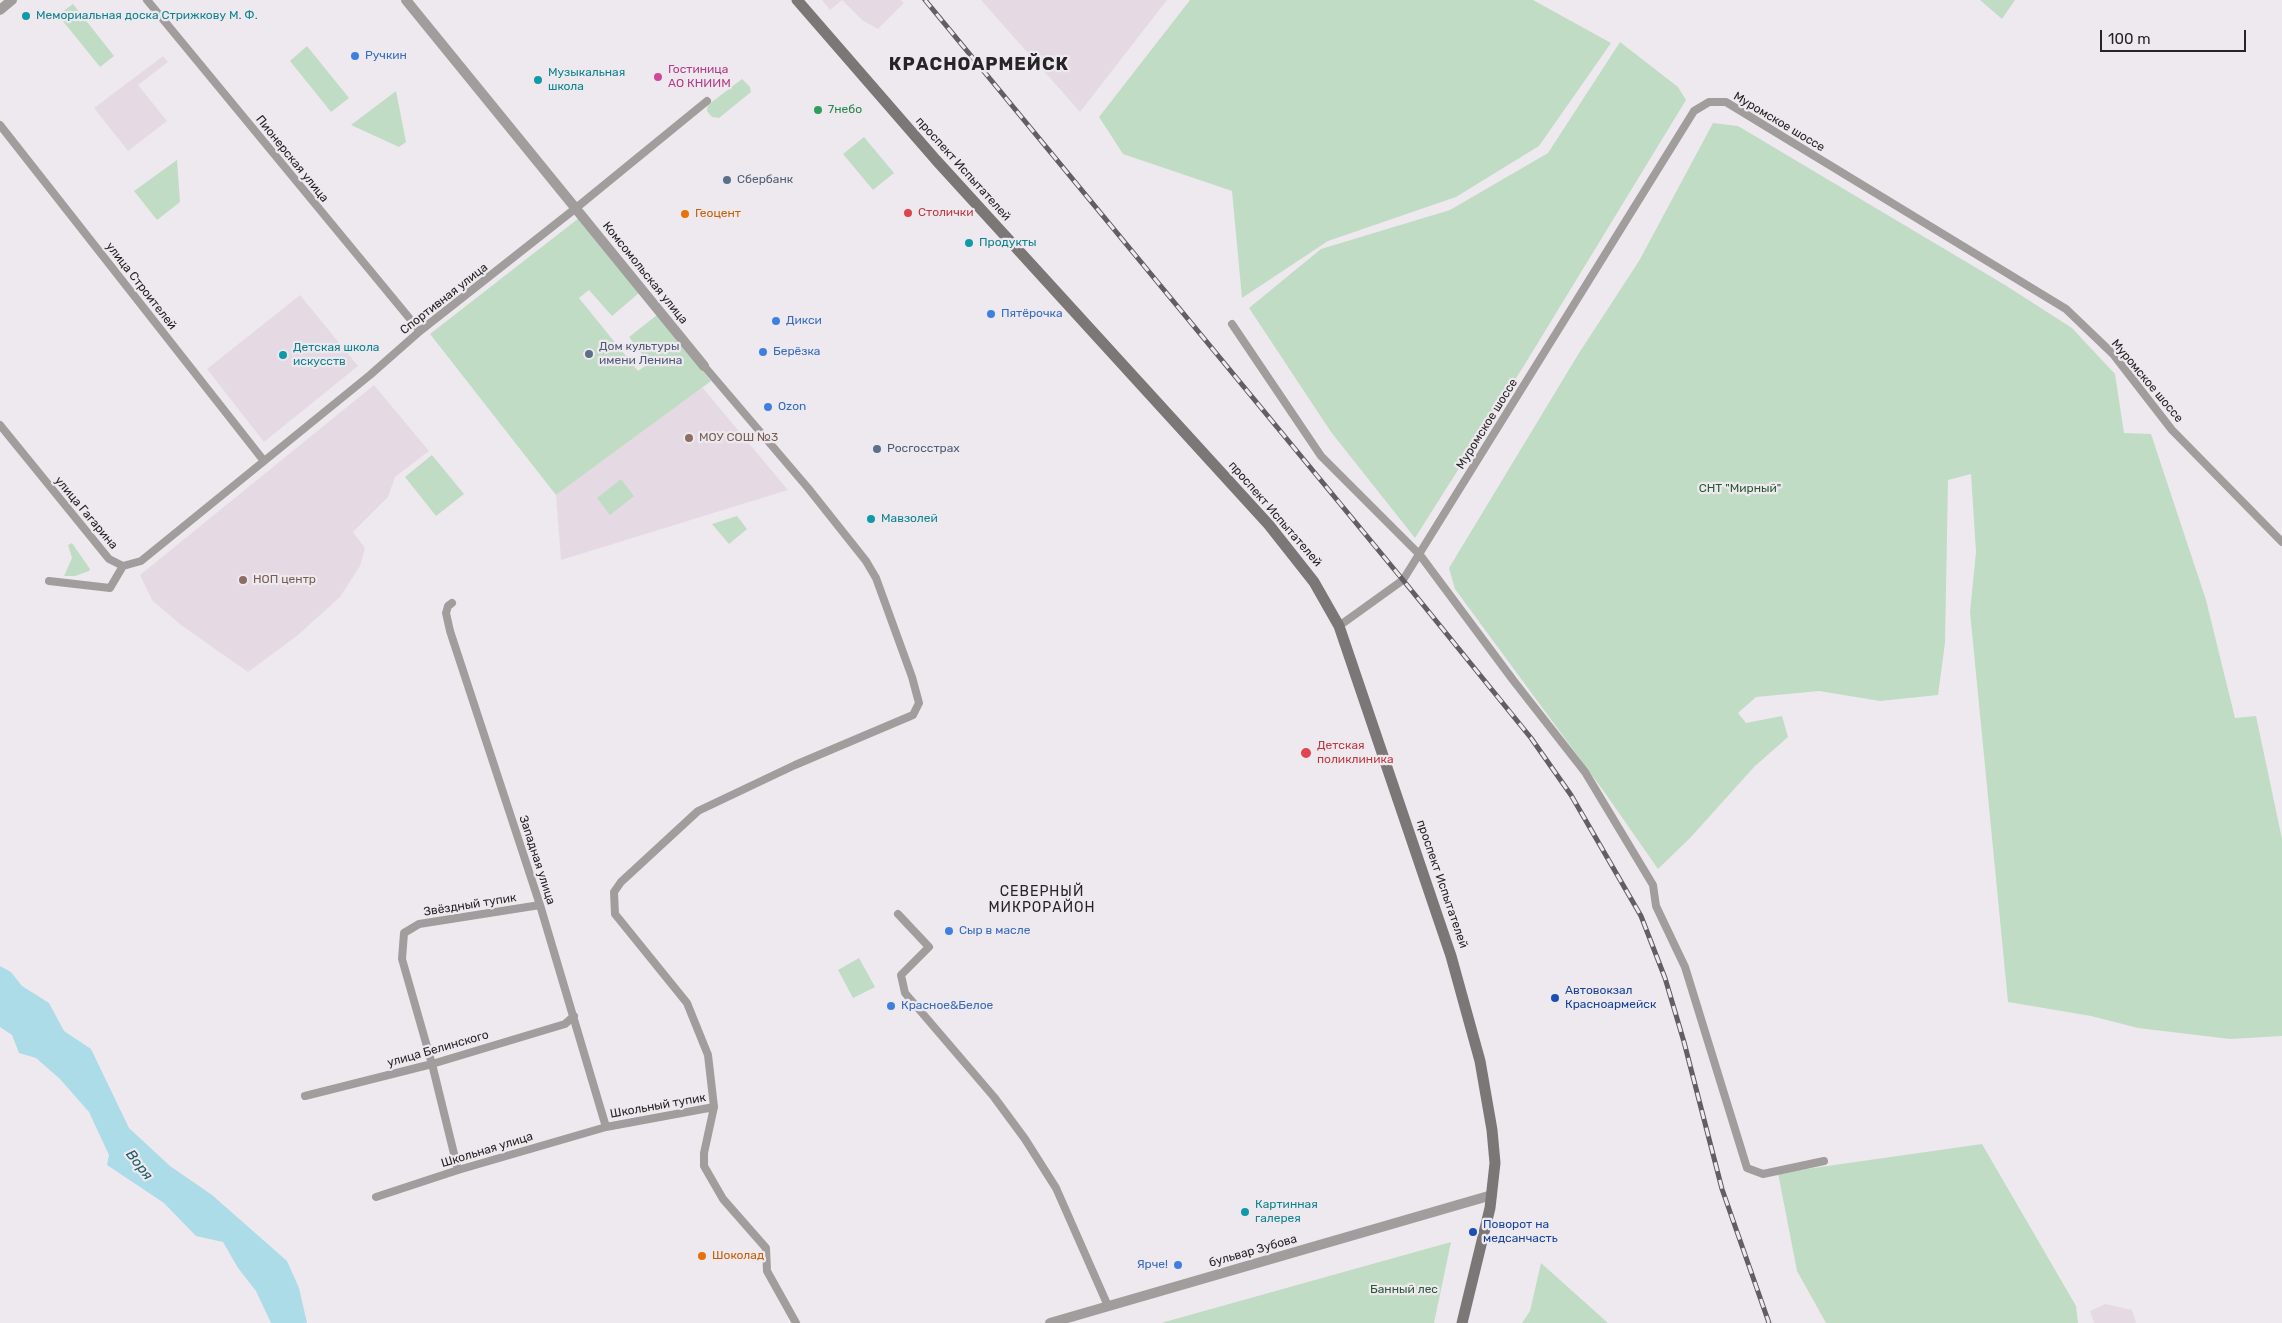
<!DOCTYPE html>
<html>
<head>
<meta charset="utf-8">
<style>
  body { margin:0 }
  #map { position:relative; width:2282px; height:1323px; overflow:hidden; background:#eee9ee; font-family:Rubik,sans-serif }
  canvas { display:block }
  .scale { position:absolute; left:2100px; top:30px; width:146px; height:22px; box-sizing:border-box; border:2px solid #262426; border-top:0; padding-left:6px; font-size:15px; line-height:18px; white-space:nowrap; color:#262426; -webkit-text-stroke:4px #eee9ee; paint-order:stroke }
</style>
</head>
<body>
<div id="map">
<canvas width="2282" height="1323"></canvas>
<div class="scale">100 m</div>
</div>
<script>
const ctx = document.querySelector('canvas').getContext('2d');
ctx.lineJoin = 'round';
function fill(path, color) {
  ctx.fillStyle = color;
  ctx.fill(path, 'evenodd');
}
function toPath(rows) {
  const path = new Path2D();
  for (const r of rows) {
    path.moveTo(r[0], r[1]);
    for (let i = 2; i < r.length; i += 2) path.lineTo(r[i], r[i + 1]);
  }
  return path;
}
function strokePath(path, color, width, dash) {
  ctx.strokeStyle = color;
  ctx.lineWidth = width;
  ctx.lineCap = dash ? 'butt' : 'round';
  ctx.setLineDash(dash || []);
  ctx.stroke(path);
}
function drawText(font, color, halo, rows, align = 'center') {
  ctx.font = font + ' Rubik,sans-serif';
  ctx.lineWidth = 4.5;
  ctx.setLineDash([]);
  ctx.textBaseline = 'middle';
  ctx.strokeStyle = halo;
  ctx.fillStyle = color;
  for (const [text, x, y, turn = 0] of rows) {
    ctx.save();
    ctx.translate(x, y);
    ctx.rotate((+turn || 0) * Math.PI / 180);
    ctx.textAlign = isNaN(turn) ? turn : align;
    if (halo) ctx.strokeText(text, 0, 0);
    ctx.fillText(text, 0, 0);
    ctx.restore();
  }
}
fill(toPath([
  [822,0,901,0,904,3,878,29,862,20,842,0,830,10],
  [981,0,1167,0,1080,112],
  [163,56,168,62,138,85,167,121,128,151,94,108],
  [300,295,358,366,264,442,207,369],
  [374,385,429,451,395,477,388,497,353,532,365,548,360,566,340,597,298,635,248,672,181,625,152,600,140,575],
  [702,387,788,490,561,560,556,495],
  [2105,1304,2132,1310,2136,1323,2094,1323,2090,1311]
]), '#e5dae4');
fill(toPath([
  [1190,0,1533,0,1611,43,1539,146,1456,197,1328,241,1242,298,1232,191,1123,154,1099,117],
  [1980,0,2015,0,2002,19],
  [73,4,114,56,100,67,58,15],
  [1620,42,1678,87,1686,100,1525,364,1415,538,1331,432,1249,308,1321,249,1450,210,1548,153],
  [307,46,349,98,331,112,290,61],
  [742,79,750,87,751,92,719,118,712,117,707,111,708,105],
  [396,91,406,142,399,147,351,125],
  [1713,123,1738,126,2005,285,2072,328,2115,374,2124,433,2151,434,2206,600,2235,718,2256,716,2282,839,2282,1036,2230,1039,2138,1028,2091,1016,2008,1002,1970,612,1976,552,1971,474,1948,480,1945,643,1938,695,1880,701,1819,691,1756,697,1738,713,1746,723,1782,716,1788,737,1754,767,1691,837,1658,869,1605,793,1455,589,1449,568,1579,353,1639,261],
  [864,137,894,173,873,190,843,154],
  [177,160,180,202,157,220,134,191],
  [579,218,639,293,612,316,589,290,579,298,638,371,649,363,629,337,657,315,711,381,556,495,430,334],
  [432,455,464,494,436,516,405,477],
  [621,479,634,496,610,515,597,498],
  [737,516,747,529,729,544,712,524],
  [72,543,90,569,89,571,75,576,64,576,72,558,68,545],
  [859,958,875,987,853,998,838,970],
  [1982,1144,2076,1306,2078,1323,1826,1323,1797,1271,1778,1173],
  [1451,1242,1434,1323,1161,1323],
  [1541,1263,1608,1323,1522,1323,1530,1311]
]), '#c1dcc5');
fill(toPath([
  [0,966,11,972,22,986,49,1003,64,1031,91,1049,129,1128,170,1166,212,1195,287,1261,299,1288,307,1323,271,1323,256,1291,238,1268,223,1242,196,1236,164,1203,107,1165,109,1155,89,1112,60,1079,36,1058,19,1053,12,1035,0,1027]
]), '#abdce7');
strokePath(toPath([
  [147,0,420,331],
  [0,125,264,461],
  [1232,324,1321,456,1420,555,1513,680,1585,772,1653,885,1656,906,1685,967,1747,1168,1763,1174,1824,1161],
  [704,366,808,488,866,561,876,578,912,677,919,703,913,715,795,765,698,811,621,882,614,892,615,914,687,1003,708,1055,714,1107,704,1153,704,1166,723,1199,766,1248,767,1271,796,1323],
  [0,425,109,559,123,566,110,588,49,581],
  [123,566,141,561,370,375,420,331,576,208,707,101],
  [452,603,448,606,446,613,450,631,540,905,606,1127],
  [1339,626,1403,580,1694,111,1709,102,1726,102,2066,309,2113,354,2172,430,2282,542],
  [898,914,929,947,901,975,905,993,994,1097,1025,1139,1056,1188,1108,1306],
  [305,1096,432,1064,565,1024,574,1016],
  [458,1170,432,1064,402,959,404,933,419,924,540,905],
  [376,1197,458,1170,606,1127,714,1107]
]), '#a09d9c', 8);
strokePath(toPath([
  [406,0,704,366],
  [0,10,12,0],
  [1050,1323,1492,1195]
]), '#a09d9c', 10);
strokePath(toPath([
  [797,0,936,160,1269,525,1314,582,1339,626,1451,956,1480,1061,1492,1130,1495,1163,1490,1208,1462,1323]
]), '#7b7776', 11);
const rail = toPath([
  [925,0,1403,580,1531,738,1571,795,1641,916,1665,978,1684,1042,1722,1189,1769,1323]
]);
strokePath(rail, '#625f62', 5);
strokePath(rail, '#eee9ee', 3, [9]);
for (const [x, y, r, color] of [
  [26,16,5,"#0f9aa8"],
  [355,56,5,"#3f7fe0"],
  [658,77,5,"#d1479c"],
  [538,80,5,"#0f9aa8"],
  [818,110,5,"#2e9e5b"],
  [727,180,5,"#5c6f8a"],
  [908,213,5,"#e0444e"],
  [685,214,5,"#e8710a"],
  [969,243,5,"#0f9aa8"],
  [991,314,5,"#3f7fe0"],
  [776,321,5,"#3f7fe0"],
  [763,352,5,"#3f7fe0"],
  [589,354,5,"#5c6f8a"],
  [283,355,5,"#0f9aa8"],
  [768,407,5,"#3f7fe0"],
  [689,438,5,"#8d6e63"],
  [877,449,5,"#5c6f8a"],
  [871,519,5,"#0f9aa8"],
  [243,580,5,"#8d6e63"],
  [1306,753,6,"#e0444e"],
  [949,931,5,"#3f7fe0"],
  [1555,998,5,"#1a4fb4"],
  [891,1006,5,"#3f7fe0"],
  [1245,1212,5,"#0f9aa8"],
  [1473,1232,5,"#1a4fb4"],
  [702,1256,5,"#e8710a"],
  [1178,1265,5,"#3f7fe0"]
]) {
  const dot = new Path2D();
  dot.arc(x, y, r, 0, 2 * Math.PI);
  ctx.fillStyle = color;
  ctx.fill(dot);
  strokePath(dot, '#eee9ee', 2);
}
drawText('12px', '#0d838f', '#eee9ee', [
  ["Мемориальная доска Стрижкову М. Ф.",36,16],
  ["Музыкальная",548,73],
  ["школа",548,87],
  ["Продукты",979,243],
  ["Детская школа",293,348],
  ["искусств",293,362],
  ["Мавзолей",881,519],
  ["Картинная",1255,1205],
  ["галерея",1255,1219]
], 'left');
drawText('12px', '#366cbe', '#eee9ee', [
  ["Ручкин",365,56],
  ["Пятёрочка",1001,314],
  ["Дикси",786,321],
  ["Берёзка",773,352],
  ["Ozon",778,407],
  ["Сыр в масле",959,931],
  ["Красное&Белое",901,1006],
  ["Ярче!",1168,1265,"right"]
], 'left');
drawText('12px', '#b23c85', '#eee9ee', [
  ["Гостиница",668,70],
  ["АО КНИИМ",668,84]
], 'left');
drawText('12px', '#27864d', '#eee9ee', [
  ["7небо",828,110]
], 'left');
drawText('12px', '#262426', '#eee9ee', [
  ["Муромское шоссе",1779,122,31],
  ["Пионерская улица",292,159,51],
  ["проспект Испытателей",963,169,48],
  ["Комсомольская улица",645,273,51],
  ["улица Строителей",141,286,52],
  ["Спортивная улица",444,299,-38],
  ["Муромское шоссе",2147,381,50],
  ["Муромское шоссе",1487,424,-58],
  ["улица Гагарина",86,513,50],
  ["проспект Испытателей",1275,514,49],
  ["Западная улица",537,860,72],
  ["проспект Испытателей",1442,884,71],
  ["Звёздный тупик",470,905,-9],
  ["улица Белинского",438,1049,-16],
  ["Школьный тупик",658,1106,-10],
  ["Школьная улица",487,1150,-17],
  ["бульвар Зубова",1253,1251,-16]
]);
drawText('12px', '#4e5e75', '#eee9ee', [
  ["Сбербанк",737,180],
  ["Дом культуры",599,347],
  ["имени Ленина",599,361],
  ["Росгосстрах",887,449]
], 'left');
drawText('12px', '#be3a42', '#eee9ee', [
  ["Столички",918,213],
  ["Детская",1317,746],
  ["поликлиника",1317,760]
], 'left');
drawText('12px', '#c56008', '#eee9ee', [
  ["Геоцент",695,214],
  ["Шоколад",712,1256]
], 'left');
drawText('12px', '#785e54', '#eee9ee', [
  ["МОУ СОШ №3",699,438],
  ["НОП центр",253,580]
], 'left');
drawText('12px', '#275933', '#eee9ee', [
  ["СНТ \"Мирный\"",1740,489],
  ["Банный лес",1404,1290]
]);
drawText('12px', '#164399', '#eee9ee', [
  ["Автовокзал",1565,991],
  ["Красноармейск",1565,1005],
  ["Поворот на",1483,1225],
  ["медсанчасть",1483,1239]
], 'left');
ctx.letterSpacing = '1px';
drawText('14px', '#262426', '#eee9ee', [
  ["СЕВЕРНЫЙ",1042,892],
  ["МИКРОРАЙОН",1042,908]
]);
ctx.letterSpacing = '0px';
drawText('italic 14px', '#195a66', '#eee9ee', [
  ["Воря",139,1165,52]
]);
ctx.letterSpacing = '1px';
drawText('bold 18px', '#262426', '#eee9ee', [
  ["КРАСНОАРМЕЙСК",979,65]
]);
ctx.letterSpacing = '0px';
</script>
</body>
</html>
